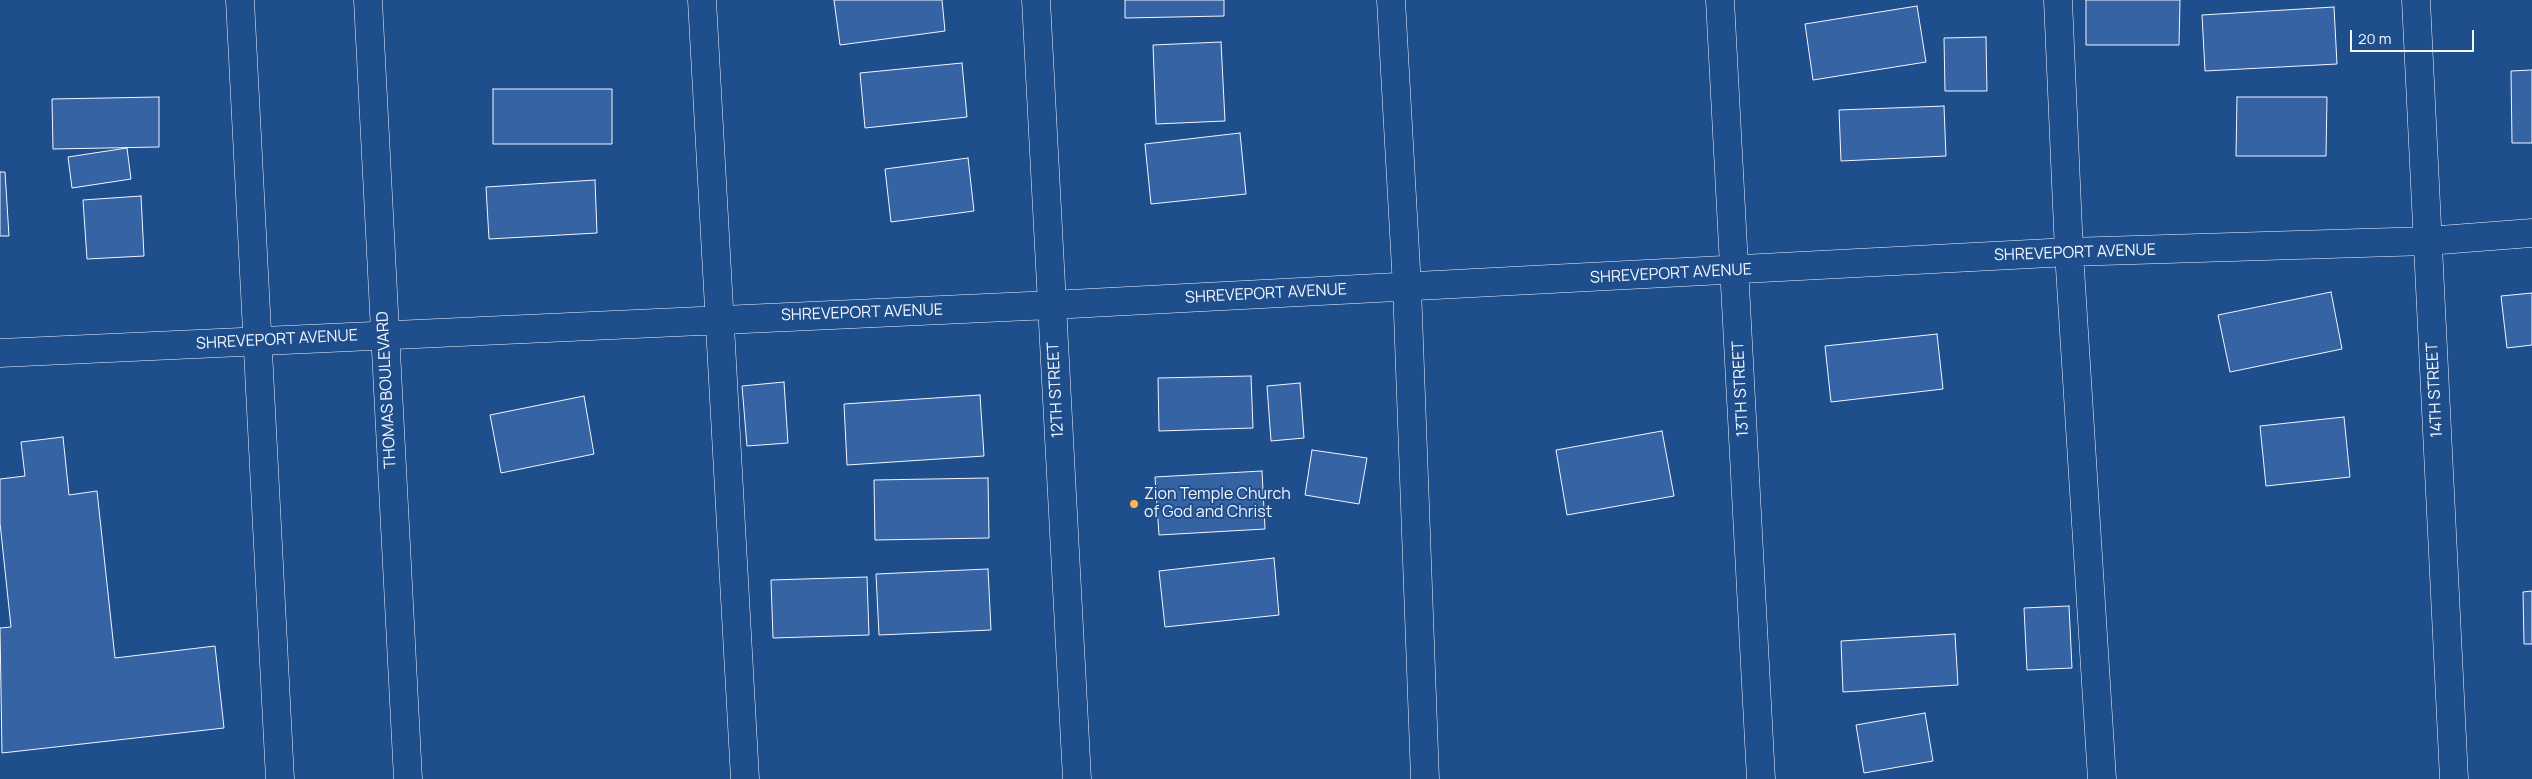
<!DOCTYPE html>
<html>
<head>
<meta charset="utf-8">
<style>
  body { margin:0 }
  #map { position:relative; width:2532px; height:779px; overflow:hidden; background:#1f4e8c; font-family:Manrope,sans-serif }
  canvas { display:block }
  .scale { position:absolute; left:2350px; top:30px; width:124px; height:22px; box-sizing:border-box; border:2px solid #f2f6ff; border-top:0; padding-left:6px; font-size:15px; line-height:18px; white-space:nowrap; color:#f2f6ff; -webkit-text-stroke:4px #1f4e8c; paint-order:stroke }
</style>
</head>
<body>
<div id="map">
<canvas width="2532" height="779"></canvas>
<div class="scale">20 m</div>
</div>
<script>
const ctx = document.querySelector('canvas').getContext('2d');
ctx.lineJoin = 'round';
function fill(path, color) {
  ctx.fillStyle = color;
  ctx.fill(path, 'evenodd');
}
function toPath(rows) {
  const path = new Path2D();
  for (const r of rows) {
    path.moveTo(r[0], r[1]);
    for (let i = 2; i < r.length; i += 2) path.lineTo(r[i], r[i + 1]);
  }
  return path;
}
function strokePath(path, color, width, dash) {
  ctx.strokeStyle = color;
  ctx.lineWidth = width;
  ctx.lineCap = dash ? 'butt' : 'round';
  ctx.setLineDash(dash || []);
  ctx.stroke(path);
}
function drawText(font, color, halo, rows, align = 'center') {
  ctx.font = font + ' Manrope,sans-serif';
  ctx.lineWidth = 4;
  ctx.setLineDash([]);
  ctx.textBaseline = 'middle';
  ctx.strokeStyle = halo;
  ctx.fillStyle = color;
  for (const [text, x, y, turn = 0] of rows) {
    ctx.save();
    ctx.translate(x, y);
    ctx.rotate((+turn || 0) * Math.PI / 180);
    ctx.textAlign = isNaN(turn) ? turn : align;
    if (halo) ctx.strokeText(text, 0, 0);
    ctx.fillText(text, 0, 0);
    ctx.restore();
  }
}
const building = toPath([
  [834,0,942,0,945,31,840,45,834,0],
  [1125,0,1224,0,1224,16,1125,18,1125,0],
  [2086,0,2180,0,2179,45,2086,45,2086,0],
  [1917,6,1926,62,1813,80,1805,24,1917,6],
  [2334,7,2337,64,2205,71,2202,15,2334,7],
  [1986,37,1987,91,1945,91,1944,38,1986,37],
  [1221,42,1225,121,1156,124,1153,45,1221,42],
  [962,63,967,117,865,128,860,73,962,63],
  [2532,70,2532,143,2512,143,2511,71,2532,70],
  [493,89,612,89,612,144,493,144,493,89],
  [159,97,159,147,53,149,52,99,159,97],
  [2237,97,2327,97,2326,156,2236,156,2237,97],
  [1944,106,1946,156,1841,161,1839,110,1944,106],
  [1240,133,1246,194,1151,204,1145,144,1240,133],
  [127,148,131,179,72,188,68,157,127,148],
  [968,158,974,211,891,222,885,169,968,158],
  [0,172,5,172,9,236,0,236,0,172],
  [595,180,597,233,489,239,486,187,595,180],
  [141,196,144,256,87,259,83,200,141,196],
  [2331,292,2342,349,2230,372,2218,315,2331,292],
  [2532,293,2532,345,2507,348,2501,296,2532,293],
  [1937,334,1943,389,1831,402,1825,346,1937,334],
  [1251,376,1253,428,1159,431,1158,378,1251,376],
  [784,382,788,443,747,446,742,386,784,382],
  [1300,383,1304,438,1271,441,1267,386,1300,383],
  [980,395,984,456,847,465,844,404,980,395],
  [584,396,594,454,501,473,490,415,584,396],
  [2344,417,2350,477,2266,486,2260,426,2344,417],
  [1662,431,1674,496,1567,515,1556,450,1662,431],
  [63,437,69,495,97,491,115,658,215,646,224,728,2,753,0,628,11,627,0,523,0,479,25,476,21,442,63,437],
  [1312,450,1367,458,1359,504,1305,495,1312,450],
  [1262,471,1265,529,1159,535,1155,477,1262,471],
  [988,478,989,538,875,540,874,480,988,478],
  [1274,558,1279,615,1165,627,1159,571,1274,558],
  [988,569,991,630,879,635,876,574,988,569],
  [867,577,869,635,773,638,771,580,867,577],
  [2532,591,2532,644,2524,644,2523,592,2532,591],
  [2069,606,2072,668,2027,670,2024,608,2069,606],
  [1955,634,1958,685,1843,692,1841,641,1955,634],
  [1925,713,1933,761,1864,773,1856,725,1925,713]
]);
fill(building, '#3563a3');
strokePath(building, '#f2f6ff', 1);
const minor = toPath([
  [702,0,745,779],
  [1036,0,1077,779],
  [1391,0,1407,287,1425,779],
  [1720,0,1761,779],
  [2058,0,2069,252,2102,779],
  [2416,0,2454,779],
  [0,353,1051,305,2069,252,2427,241,2532,233]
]);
const major = toPath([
  [240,0,280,779],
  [368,0,408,779]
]);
strokePath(minor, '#f2f6ff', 29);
strokePath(major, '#f2f6ff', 29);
strokePath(minor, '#1f4e8c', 28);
strokePath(major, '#1f4e8c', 28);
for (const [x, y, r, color] of [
  [1134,504,5,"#ffb74d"]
]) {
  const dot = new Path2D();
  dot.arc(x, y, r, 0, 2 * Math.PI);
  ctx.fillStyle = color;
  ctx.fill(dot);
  strokePath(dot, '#1f4e8c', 2);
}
drawText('16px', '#f2f6ff', '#1f4e8c', [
  ["SHREVEPORT AVENUE",2075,253,-2],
  ["SHREVEPORT AVENUE",1671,274,-3],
  ["SHREVEPORT AVENUE",1266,294,-3],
  ["SHREVEPORT AVENUE",862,313,-2],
  ["SHREVEPORT AVENUE",277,340,-3],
  ["13TH STREET",1741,389,-93],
  ["THOMAS BOULEVARD",387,390,-93],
  ["12TH STREET",1056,390,-93],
  ["14TH STREET",2435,390,-93]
]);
drawText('16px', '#f2f6ff', '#1f4e8c', [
  ["Zion Temple Church",1144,495],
  ["of God and Christ",1144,513]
], 'left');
</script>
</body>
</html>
